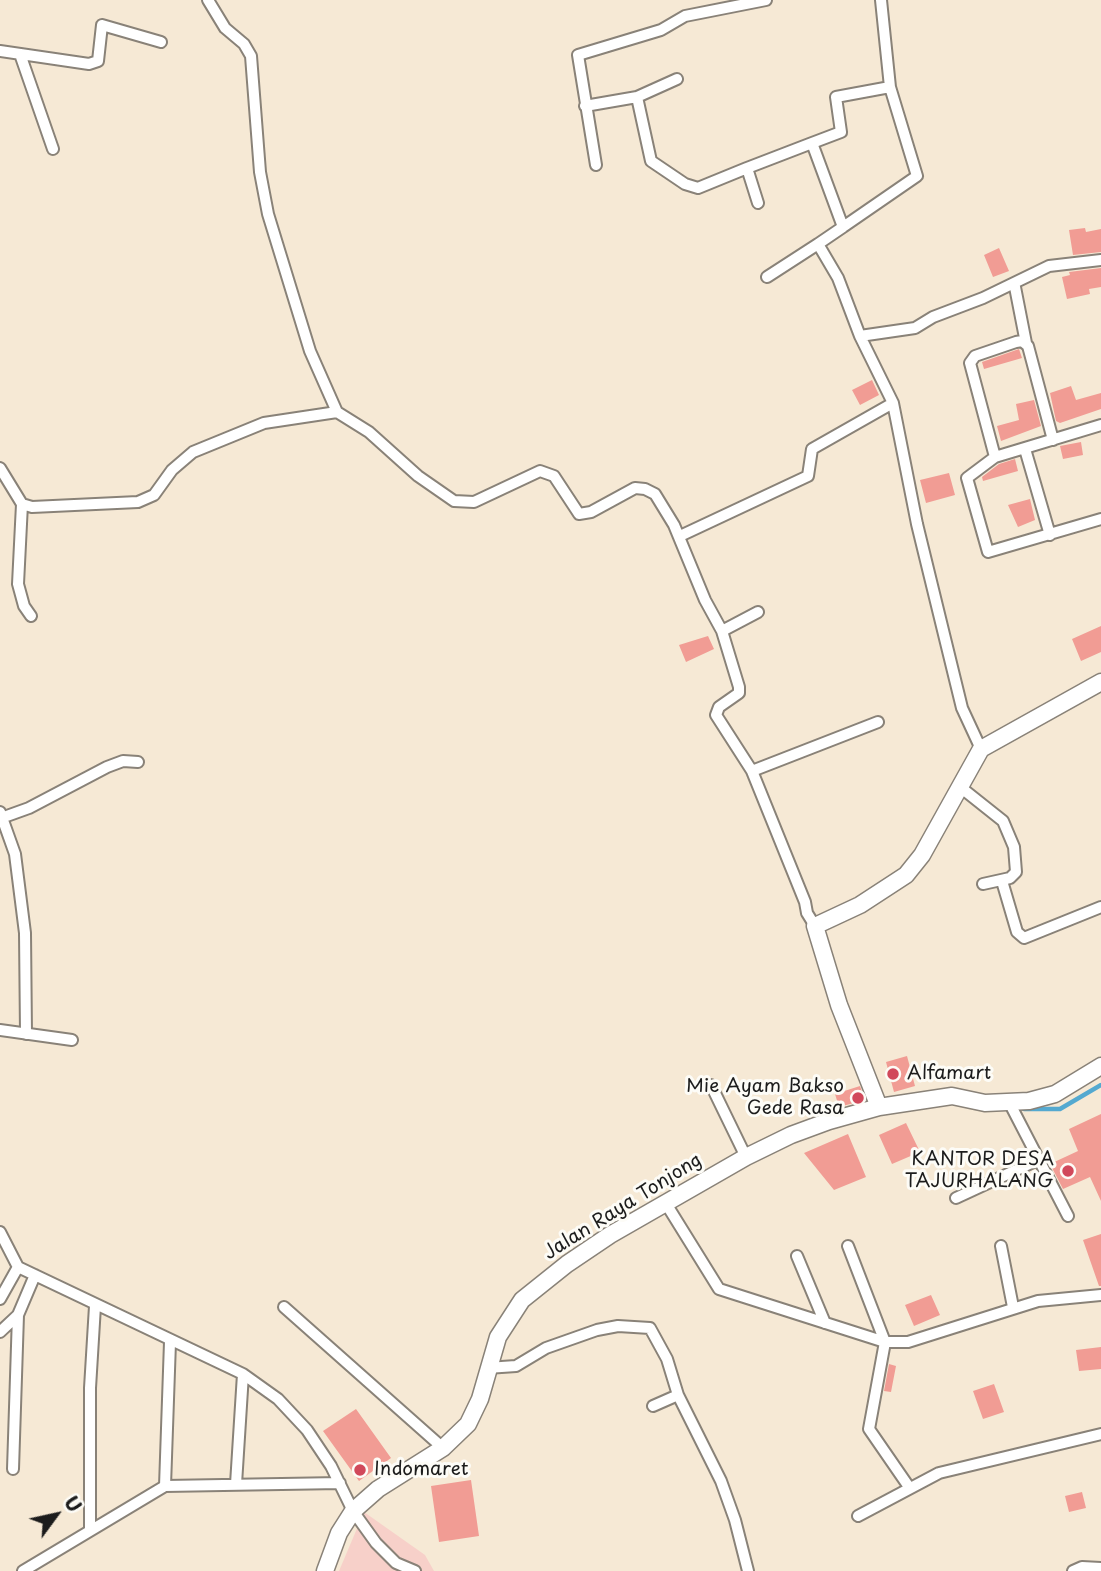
<!DOCTYPE html>
<html>
<head>
<meta charset="utf-8">
<style>
  body { margin:0 }
  #map { position:relative; width:1101px; height:1571px; overflow:hidden; background:#f6e9d5; font-family:"Playpen Sans",sans-serif }
  canvas { display:block }
  .north { position:absolute; left:21px; top:1480px; width:70px; height:70px; -webkit-text-stroke:5px #fdfcf7; paint-order:stroke; rotate:57deg; font-size:19px; font-weight:700; line-height:28px; text-align:center; color:#1c1c1c }
  .north::after { content:''; display:block; margin:auto; width:24px; height:32px; background:#1c1c1c; clip-path:polygon(50% 0,100% 100%,50% 72%,0 100%) }
</style>
</head>
<body>
<div id="map">
<canvas width="1101" height="1571"></canvas>
<div class="north">U</div>
</div>
<script>
const ctx = document.querySelector('canvas').getContext('2d');
ctx.lineJoin = 'round';
function fill(path, color) {
  ctx.fillStyle = color;
  ctx.fill(path, 'evenodd');
}
function toPath(rows) {
  const path = new Path2D();
  for (const r of rows) {
    path.moveTo(r[0], r[1]);
    for (let i = 2; i < r.length; i += 2) path.lineTo(r[i], r[i + 1]);
  }
  return path;
}
function strokePath(path, color, width, dash) {
  ctx.strokeStyle = color;
  ctx.lineWidth = width;
  ctx.lineCap = dash ? 'butt' : 'round';
  ctx.setLineDash(dash || []);
  ctx.stroke(path);
}
function drawText(font, color, halo, rows, align = 'center') {
  ctx.font = font + ' "Playpen Sans",sans-serif';
  ctx.lineWidth = 6;
  ctx.setLineDash([]);
  ctx.textBaseline = 'middle';
  ctx.strokeStyle = halo;
  ctx.fillStyle = color;
  for (const [text, x, y, turn = 0] of rows) {
    ctx.save();
    ctx.translate(x, y);
    ctx.rotate((+turn || 0) * Math.PI / 180);
    ctx.textAlign = isNaN(turn) ? turn : align;
    if (halo) ctx.strokeText(text, 0, 0);
    ctx.fillText(text, 0, 0);
    ctx.restore();
  }
}
fill(toPath([
  [364,1512,425,1555,434,1571,339,1571]
]), '#f7d0c9');
strokePath(toPath([
  [1024,1109,1060,1109,1101,1085]
]), '#54a9d0', 4.5);
fill(toPath([
  [1085,228,1086,232,1101,229,1101,252,1073,255,1069,230],
  [999,248,1009,271,993,277,984,255],
  [1101,268,1101,287,1089,289,1090,294,1067,299,1062,277,1070,275,1069,272],
  [1019,349,1022,358,984,369,982,362],
  [872,380,879,395,860,405,852,390],
  [1071,386,1076,400,1101,393,1101,409,1060,423,1056,421,1050,393],
  [1034,400,1041,426,1001,441,997,426,1019,420,1016,404],
  [1081,442,1083,455,1063,459,1060,446],
  [1015,459,1018,471,983,481,982,477,999,464],
  [949,473,955,495,926,503,920,480],
  [1030,499,1035,520,1018,527,1008,505],
  [1101,626,1101,652,1081,661,1072,639],
  [708,636,714,649,686,662,679,645],
  [907,1056,915,1086,894,1092,886,1062],
  [860,1086,865,1100,839,1107,835,1094],
  [1101,1114,1101,1201,1090,1177,1063,1189,1050,1164,1078,1151,1069,1129],
  [906,1123,920,1152,892,1164,879,1135],
  [848,1134,866,1177,834,1190,804,1153],
  [1101,1234,1101,1286,1099,1286,1083,1240],
  [931,1295,940,1315,914,1326,905,1305],
  [1101,1347,1101,1369,1079,1371,1076,1350],
  [889,1364,896,1366,891,1392,884,1391],
  [994,1384,1004,1412,983,1419,973,1391],
  [356,1409,391,1458,359,1481,323,1431],
  [471,1480,479,1536,439,1542,431,1486],
  [1082,1492,1086,1508,1069,1512,1065,1496]
]), '#f19c94');
const minor = toPath([
  [0,51,89,64,98,61,102,25,161,42],
  [20,54,53,149],
  [637,97,651,161,685,184,698,188,747,168],
  [585,106,637,97,677,79],
  [812,143,841,132,836,97,890,87],
  [596,165,578,55,661,30,685,16,766,0],
  [758,203,747,168,812,143,843,227,818,244,838,278,860,336,893,403,917,524,962,708,981,749],
  [843,227,917,176,890,87,881,0],
  [767,277,818,244],
  [1015,287,1026,343],
  [860,336,915,328,933,317,983,298,1049,266,1101,260],
  [337,412,369,432,418,476,454,501,474,502,540,471,554,476,579,514,591,512,635,488,645,489,655,494,674,525,705,600,722,631,739,687,739,693,719,707,716,715,752,771,805,902,807,913,815,926],
  [1101,425,995,457,967,478,988,552,1101,519],
  [1025,449,1050,535],
  [995,457,970,363,975,356,1016,342,1022,341,1028,346,1053,440],
  [0,468,22,504,32,507,138,502,154,495,172,470,193,452,264,423,337,412,310,351,268,214,260,172,251,56,244,44,225,28,208,0],
  [22,504,18,584,24,606,31,616],
  [680,536,808,476,812,449,893,403],
  [722,631,758,612],
  [752,771,878,722],
  [959,786,1003,821,1014,847,1016,872,1010,878,983,884],
  [0,812,15,854,25,933,26,1034],
  [4,817,29,808,107,767,123,761,138,762],
  [1002,881,1017,932,1024,938,1101,907],
  [0,1030,72,1040],
  [711,1085,746,1157],
  [1009,1102,1068,1216],
  [956,1198,1040,1159],
  [665,1202,719,1289,885,1342,908,1342,1038,1301,1101,1295],
  [0,1232,18,1267,243,1374,278,1399,307,1430,331,1466,353,1511,376,1543,396,1563,415,1571],
  [848,1246,885,1342,869,1429,909,1487],
  [1001,1246,1013,1307],
  [797,1256,825,1323],
  [0,1299,18,1267],
  [284,1307,443,1448],
  [0,1332,18,1315,35,1275],
  [487,1368,516,1366,546,1348,597,1330,618,1326,650,1328,667,1359,678,1395,721,1481,735,1520,748,1571],
  [653,1406,678,1395],
  [13,1469,18,1315],
  [236,1484,243,1374],
  [165,1486,170,1342],
  [858,1516,939,1473,1101,1434],
  [90,1529,90,1388,95,1306],
  [23,1571,165,1486,340,1483],
  [1073,1571,1082,1567,1101,1568]
]);
const secondary = toPath([
  [879,1107,839,1005,815,926,860,905,906,875,922,855,981,749,1101,682],
  [325,1571,339,1533,353,1511,378,1489,443,1448,468,1424,480,1399,498,1337,522,1300,567,1264,610,1235,746,1157,791,1135,829,1121,879,1107,952,1096,985,1103,1029,1101,1055,1094,1101,1066]
]);
strokePath(minor, '#898278', 14);
strokePath(secondary, '#898278', 19);
strokePath(minor, '#fff', 10);
strokePath(secondary, '#fff', 16);
for (const [x, y, r, color] of [
  [893,1074,7,"#d1495b"],
  [858,1098,7,"#d1495b"],
  [1068,1171,7,"#d1495b"],
  [360,1470,7,"#d1495b"]
]) {
  const dot = new Path2D();
  dot.arc(x, y, r, 0, 2 * Math.PI);
  ctx.fillStyle = color;
  ctx.fill(dot);
  strokePath(dot, '#fdfcf7', 2.5);
}
drawText('19px', '#1c1c1c', '#fdfcf7', [
  ["Alfamart",907,1074],
  ["Mie Ayam Bakso",844,1087,"right"],
  ["Gede Rasa",844,1109,"right"],
  ["KANTOR DESA",1054,1160,"right"],
  ["TAJURHALANG",1054,1182,"right"],
  ["Indomaret",374,1470]
], 'left');
drawText('19px', '#1c1c1c', '#fdfcf7', [
  ["Jalan Raya Tonjong",623,1207,-32]
]);
</script>
</body>
</html>
